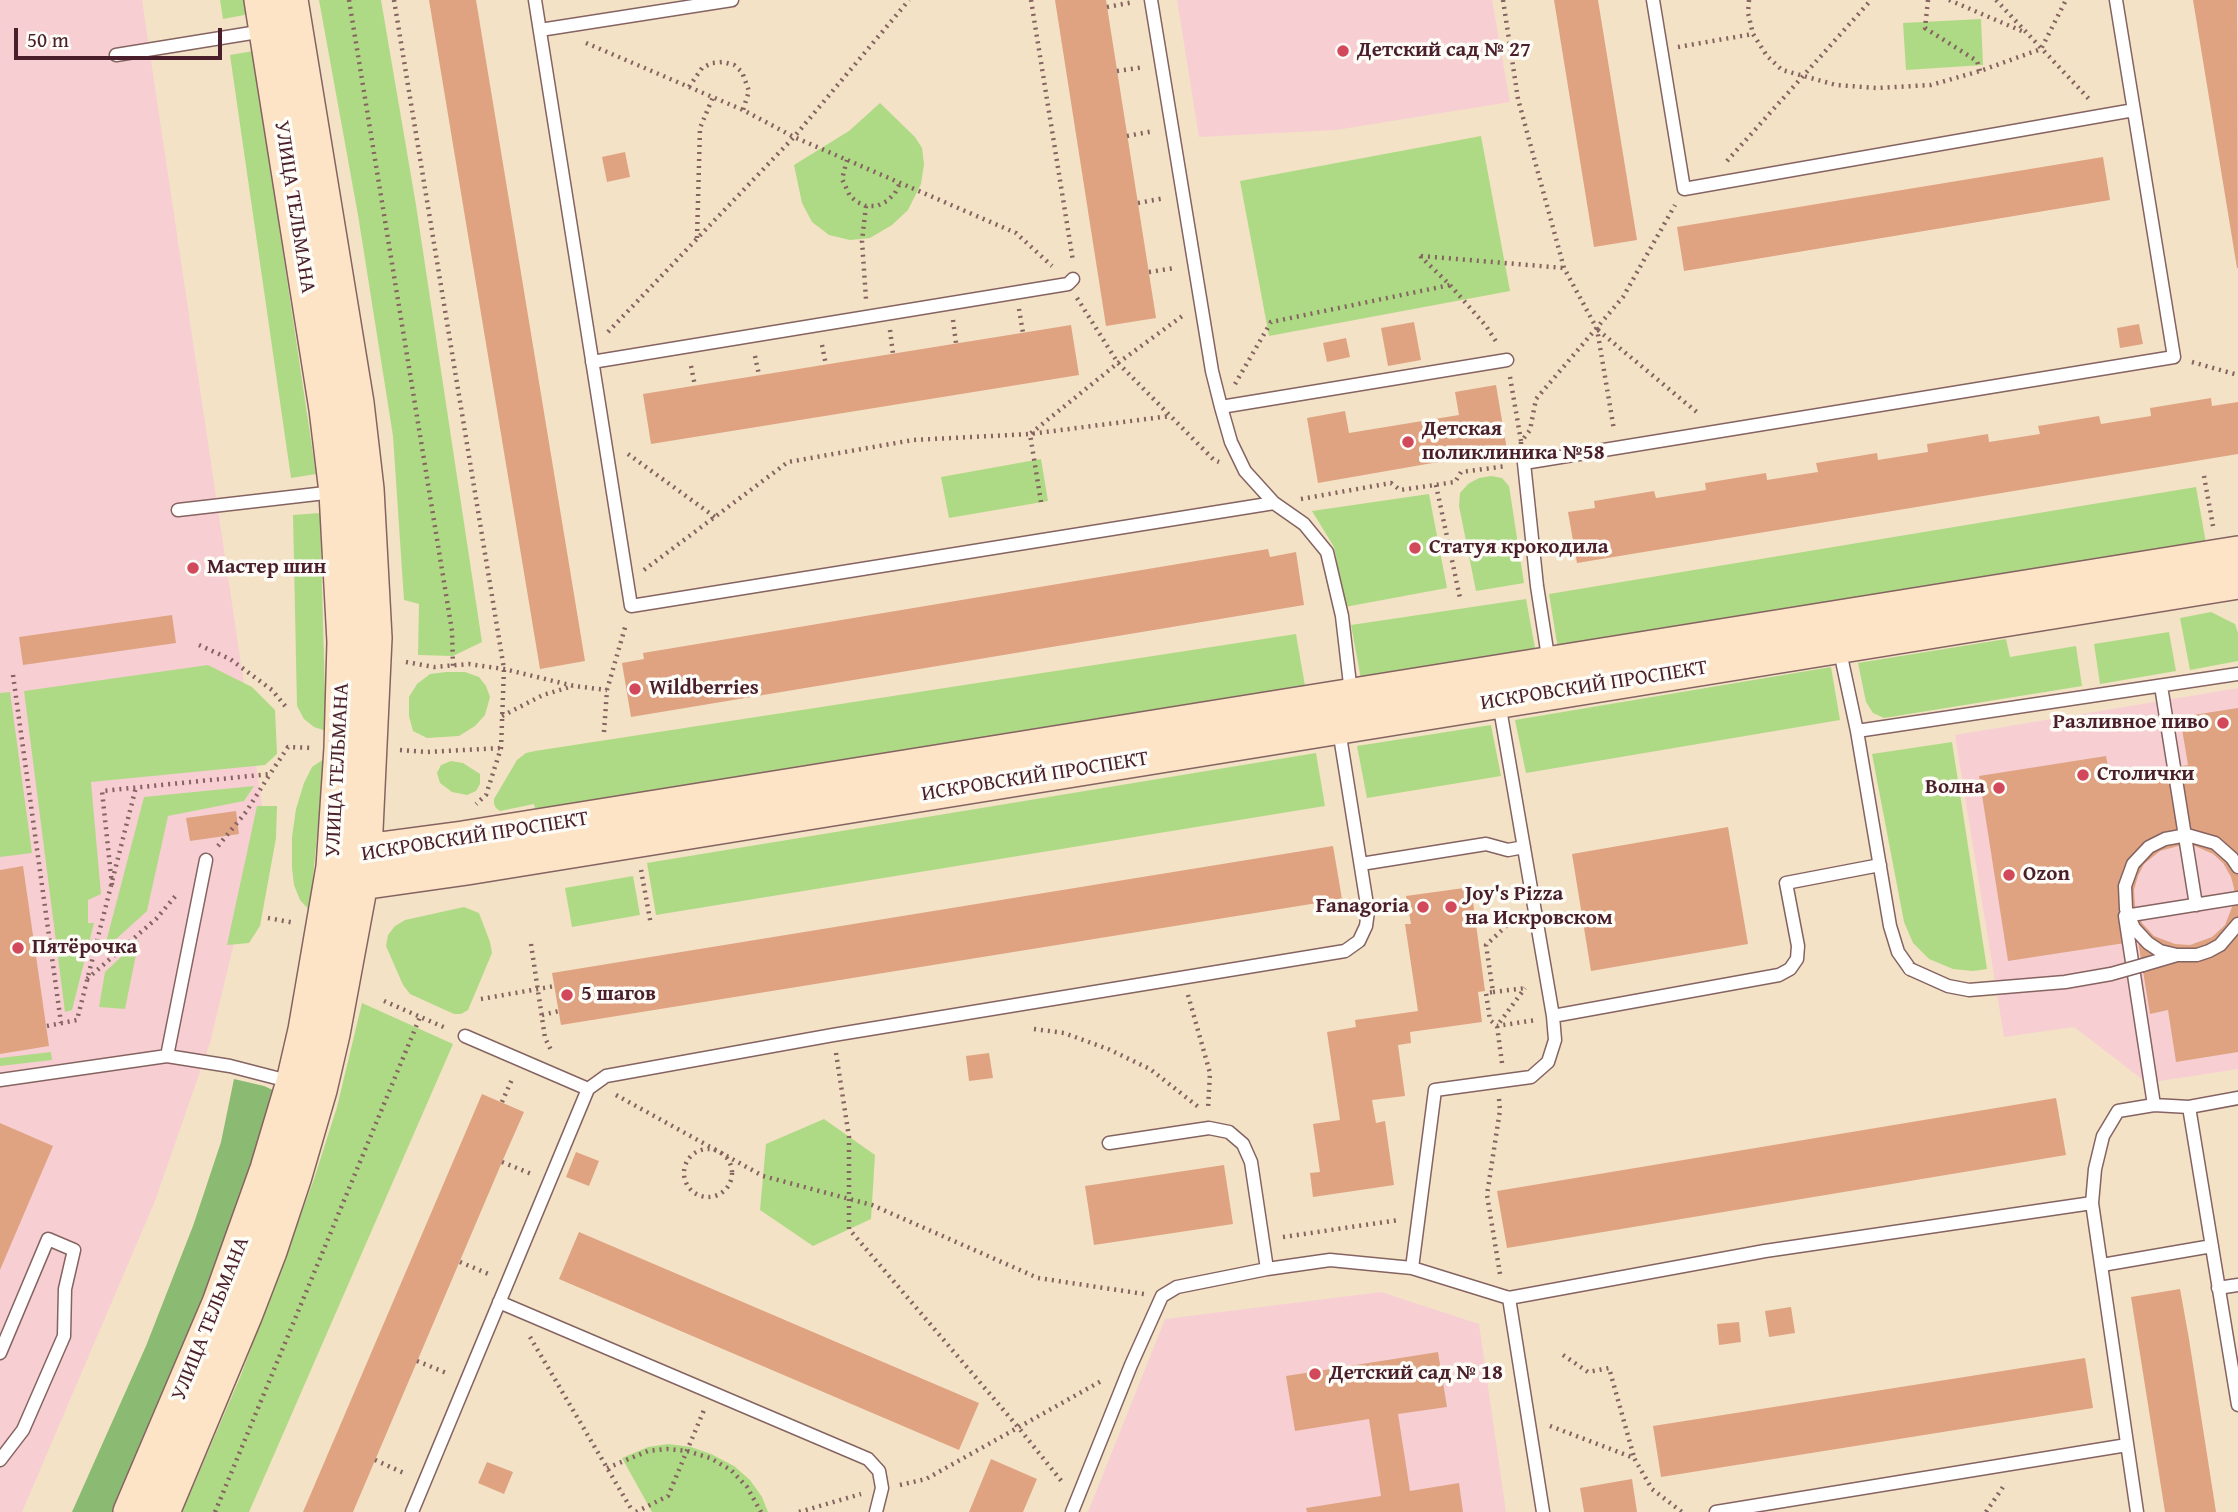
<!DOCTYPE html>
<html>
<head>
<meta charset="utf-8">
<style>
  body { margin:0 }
  #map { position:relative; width:2238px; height:1512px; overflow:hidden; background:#f3e2c6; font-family:"Gentium Book Plus",serif }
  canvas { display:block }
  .scale { position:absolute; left:14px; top:28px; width:208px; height:32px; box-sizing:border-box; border:4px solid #4a1f2b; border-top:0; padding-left:9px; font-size:21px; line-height:24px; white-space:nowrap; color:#4a1f2b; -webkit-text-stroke:5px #fdfcf7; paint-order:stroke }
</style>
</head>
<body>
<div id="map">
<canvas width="2238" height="1512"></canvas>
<div class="scale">50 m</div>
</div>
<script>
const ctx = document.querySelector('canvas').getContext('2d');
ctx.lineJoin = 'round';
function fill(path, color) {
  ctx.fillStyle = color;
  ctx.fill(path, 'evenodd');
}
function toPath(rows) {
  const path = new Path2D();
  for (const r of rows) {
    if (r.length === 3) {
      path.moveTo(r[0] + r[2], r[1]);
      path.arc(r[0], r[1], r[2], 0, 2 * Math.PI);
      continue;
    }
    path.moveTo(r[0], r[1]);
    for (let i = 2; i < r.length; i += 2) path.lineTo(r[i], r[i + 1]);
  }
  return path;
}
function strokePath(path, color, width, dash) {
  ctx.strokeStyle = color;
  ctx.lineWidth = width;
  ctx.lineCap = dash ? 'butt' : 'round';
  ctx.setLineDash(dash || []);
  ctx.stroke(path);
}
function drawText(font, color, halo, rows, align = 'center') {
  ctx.font = font + ' "Gentium Book Plus",serif';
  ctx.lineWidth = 7;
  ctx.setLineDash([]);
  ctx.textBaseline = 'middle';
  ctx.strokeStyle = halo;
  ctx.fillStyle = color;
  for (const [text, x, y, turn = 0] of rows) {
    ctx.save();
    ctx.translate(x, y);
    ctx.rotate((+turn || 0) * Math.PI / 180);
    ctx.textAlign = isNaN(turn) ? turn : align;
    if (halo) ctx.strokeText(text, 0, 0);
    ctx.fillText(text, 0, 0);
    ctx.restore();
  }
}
fill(toPath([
  [0,0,142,0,264,818,210,1043,155,1201,22,1512,0,1512],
  [1177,0,1492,0,1510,102,1336,130,1199,137],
  [2238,688,2238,1069,2147,1083,2074,1027,2004,1037,1955,735],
  [1381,1292,1479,1324,1506,1512,1088,1512,1165,1319]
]), '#f7cfd3');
fill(toPath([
  [220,0,248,0,250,14,223,19],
  [319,0,381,0,416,205,482,642,453,656,418,655,419,604,404,600,393,436,358,215],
  [1981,19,1983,65,1906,70,1903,23],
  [253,51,316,474,291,478,230,55],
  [880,103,915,137,922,148,924,164,921,184,908,210,892,225,870,238,850,240,829,235,812,222,802,203,794,165,849,131],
  [1481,136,1510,291,1269,336,1240,181],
  [1041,459,1048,501,949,518,941,477],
  [1491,476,1502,478,1509,486,1524,583,1476,591,1459,506,1460,493,1468,484,1479,478],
  [2196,487,2206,543,1558,649,1549,594],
  [1429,494,1447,588,1345,607,1334,547,1312,511],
  [320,513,326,731,314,727,304,719,297,706,293,515],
  [1526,599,1536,653,1361,679,1351,625],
  [2211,612,2235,624,2238,633,2238,661,2190,670,2180,618],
  [2169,632,2176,671,2100,684,2094,644],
  [1296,634,1305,686,536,812,534,804,500,811,496,808,494,804,494,799,517,760,526,753,535,751],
  [2006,639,2010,657,2076,646,2082,686,1884,718,1873,713,1866,702,1858,663],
  [208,665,252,687,275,710,277,754,265,765,91,782,101,894,88,900,88,923,94,923,72,1010,65,1012,24,691],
  [1831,667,1840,720,1526,773,1515,720],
  [446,672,465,672,479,677,486,686,490,697,485,715,475,726,459,736,427,738,413,731,409,716,409,697,417,684,430,674],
  [10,692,32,853,0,857,0,693],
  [1491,725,1501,776,1367,798,1357,746],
  [1952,742,1987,969,1973,971,1953,969,1929,959,1913,943,1904,922,1872,754],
  [1316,753,1325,806,656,915,647,863],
  [324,759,310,911,300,900,294,885,292,868,292,837,296,809,304,783,312,767],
  [451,761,463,763,480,774,480,784,476,791,467,795,452,792,440,783,437,773,441,765],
  [254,786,244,801,168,816,147,911,104,950,144,797],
  [257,806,277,806,276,838,260,926,249,943,227,945],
  [633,876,640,915,572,927,565,888],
  [464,907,479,913,490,942,492,953,468,1010,461,1014,454,1014,410,994,403,985,386,946,388,935,395,926,405,920],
  [139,940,125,1009,99,1007,105,972],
  [362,1003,453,1044,249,1512,182,1512,241,1375,314,1179,337,1107],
  [51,1052,52,1060,0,1066,0,1058],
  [824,1119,875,1155,871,1219,813,1246,760,1210,766,1144],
  [668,1444,691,1447,711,1454,734,1466,750,1480,762,1497,768,1512,652,1512,622,1458,648,1447]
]), '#afda85');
fill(toPath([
  [234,1079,264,1086,275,1091,252,1165,185,1349,114,1512,72,1512,146,1346,193,1226,221,1142]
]), '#8bba72');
fill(toPath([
  [429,0,476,0,585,661,540,669],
  [1055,0,1106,0,1156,318,1106,326],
  [1554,0,1598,0,1637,240,1594,247],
  [2193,0,2237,0,2238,268,2237,268],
  [625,152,630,177,607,182,602,157],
  [2103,157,2110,200,1684,271,1677,227],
  [1414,322,1421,360,1388,366,1381,328],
  [2139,324,2143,344,2120,348,2117,328],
  [1071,325,1079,375,651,444,643,394],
  [1346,338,1350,357,1327,362,1323,343],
  [1496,385,1507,450,1318,483,1307,418,1345,411,1349,433,1459,415,1455,392],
  [2211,398,2212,406,2238,402,2238,454,1577,563,1568,512,1595,508,1594,501,1654,491,1656,498,1706,490,1705,483,1766,473,1767,480,1818,472,1816,463,1877,453,1878,460,1928,452,1927,444,1988,434,1989,442,2040,434,2038,426,2099,416,2101,424,2151,416,2150,408],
  [1268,549,1270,557,1296,552,1304,605,631,717,622,663,644,659,643,653],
  [172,615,176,643,23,665,19,637],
  [2238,708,2238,1052,2176,1062,2168,1010,2150,1014,2138,941,2008,961,1979,776,2106,756,2110,778,2188,765,2180,717],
  [2182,845,2195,846,2213,854,2223,863,2231,877,2234,888,2234,902,2225,925,2212,937,2190,945,2175,944,2154,936,2142,923,2135,906,2134,890,2138,876,2144,864,2160,851],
  [236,811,239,834,190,841,186,818],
  [1728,827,1748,944,1591,971,1572,854],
  [1333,846,1342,899,561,1025,552,973],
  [23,866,49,1046,0,1054,0,870],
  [1471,887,1485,991,1478,992,1482,1022,1410,1032,1411,1043,1398,1045,1405,1096,1372,1100,1376,1123,1385,1121,1394,1185,1313,1197,1310,1173,1320,1172,1313,1124,1340,1120,1327,1032,1356,1027,1355,1020,1418,1011,1405,924,1411,924,1406,896],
  [989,1053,993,1078,969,1081,966,1056],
  [482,1094,524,1112,502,1162,353,1512,303,1512],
  [2056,1098,2066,1155,1507,1248,1497,1191],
  [0,1123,53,1146,0,1270],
  [576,1152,599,1161,589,1186,566,1177],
  [1224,1165,1233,1224,1094,1245,1085,1186],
  [579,1232,979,1403,959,1450,559,1279],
  [2180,1289,2189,1339,2216,1512,2165,1512,2131,1297],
  [1791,1307,1795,1333,1769,1337,1765,1311],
  [1739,1322,1741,1342,1719,1345,1717,1324],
  [1438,1352,1447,1407,1398,1414,1410,1491,1459,1483,1463,1512,1307,1512,1306,1508,1381,1496,1369,1419,1295,1431,1286,1376],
  [2085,1358,2093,1408,1661,1477,1653,1426],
  [991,1459,1037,1479,1023,1512,969,1512],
  [487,1462,513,1472,504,1494,478,1483],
  [1632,1479,1637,1512,1584,1512,1580,1488]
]), '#dfa382');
const lane = toPath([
  [535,0,631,606,1274,503],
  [1151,0,1212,371,1221,407,1231,442,1245,471,1274,503,1304,524,1327,552,1342,616,1351,693],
  [1653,0,1684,189,2134,110],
  [540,30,732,0],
  [116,55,264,31],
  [592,362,1068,284,1073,279],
  [1221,407,1507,360],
  [178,510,334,492],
  [1839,647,1857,731,1890,926,1898,952,1910,969],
  [1549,663,1537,586,1524,463,2174,357,2116,0],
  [2161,686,2196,905],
  [1499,703,1553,1016,1779,975,1790,969,1797,959,1798,946,1786,883,1880,865],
  [1857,731,2238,674],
  [1361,864,1486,844,1508,850,1524,847],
  [2177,955,2160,951,2148,943,2134,928,2126,909,2125,886,2133,864,2149,847,2165,839,2187,835,2215,843,2232,858,2238,867],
  [2143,965,2177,955,2197,955,2209,951,2220,945,2238,924],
  [465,1036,588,1089],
  [167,1056,206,860],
  [0,1080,167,1056,230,1066,292,1082],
  [2238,1098,2189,1107,2238,1405],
  [2154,1105,2125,916,2238,898],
  [1109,1143,1209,1128,1229,1132,1243,1144,1251,1162,1267,1269],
  [2092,1203,2095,1169,2103,1136,2118,1111,2154,1105,2189,1107],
  [2102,1265,2212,1246],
  [1412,1268,1435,1090,1531,1077,1548,1062,1555,1040,1553,1016],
  [2218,1288,2238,1285],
  [1509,1298,1543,1512],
  [499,1302,868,1459,879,1471,882,1488,876,1512],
  [0,1353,48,1239,74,1250,65,1289,64,1336,23,1430,0,1460],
  [412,1512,588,1089,606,1076,833,1035,1345,951,1359,941,1366,926,1368,911,1339,730],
  [1072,1512,1131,1365,1162,1296,1177,1287,1267,1269,1330,1260,1412,1268,1509,1298,1765,1251,2092,1203,2137,1512],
  [1716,1512,2127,1445]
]);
const secondary = toPath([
  [333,867,361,883,467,868,2238,582],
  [333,867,365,851,463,838,2238,553],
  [130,1512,219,1303,267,1169,293,1082,305,1030,333,867,341,748,344,642,336,492,326,409,261,0],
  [163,1512,245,1316,270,1251,295,1176,320,1090,333,1034,361,883,365,851,375,638,367,489,357,403,291,0]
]);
strokePath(lane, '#856361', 15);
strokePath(secondary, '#856361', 36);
strokePath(toPath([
  [349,0,452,631,453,666],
  [394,0,504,669,501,748,486,795,476,804],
  [1031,0,1073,261],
  [1503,0,1518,99,1564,268,1597,329,1614,430],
  [1749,0,1748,13,1753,34,1767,56,1782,70,1836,85,1877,88,1931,85,1980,71,2041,49,2066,0],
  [1928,0,1925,28,1977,61,1980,71],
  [1949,0,2024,32],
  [1996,0,2089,99],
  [1107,7,1134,2],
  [586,43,743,110,794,137,1016,233,1052,266],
  [1678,47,1753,34],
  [1117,71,1144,67],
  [689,87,702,68,712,63,723,62,734,65,742,72,749,91,743,110],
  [1127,136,1154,131],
  [847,160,842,179,850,196,857,202,866,206,877,206,887,201,895,193,900,183],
  [1727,161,1871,0],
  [1138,203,1165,198],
  [866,206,862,241,866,299],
  [697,238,700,128,713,97],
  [1420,256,1450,285,1486,326,1497,343],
  [1421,256,1564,268],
  [1149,272,1175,268],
  [1077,298,1118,363,1214,460,1219,462],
  [1019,309,1023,333],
  [953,320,956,343],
  [890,330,893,354],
  [1598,330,1699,414],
  [608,332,794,137,909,0],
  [822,345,826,365],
  [755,356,759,375],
  [2192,362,2238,375],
  [691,366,695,386],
  [1510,377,1521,441],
  [1235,384,1271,322,1450,285],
  [1521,444,1521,442,1530,430,1536,399,1623,297,1675,205],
  [628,454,715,517],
  [2204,476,2213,526],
  [1436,485,1460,598],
  [1301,499,1391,483,1400,490,1455,482,1461,472,1507,466],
  [1041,502,1030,434,1118,363,1185,314],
  [644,570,788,462,913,440,1030,434,1170,416],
  [199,645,230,659,272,690,286,707],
  [406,662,434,667,469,664,504,669,574,686,607,690],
  [13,675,61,1023],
  [502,716,543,695,573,686],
  [604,732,607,690,626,624],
  [400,750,426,752,501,748],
  [218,846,246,812,270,774],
  [641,870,651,925],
  [112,885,102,791,270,774,288,747,314,748],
  [1517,916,1486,945,1493,992,1486,993,1490,1020,1497,1026,1536,1020],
  [268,918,295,923],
  [531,944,545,1038,552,1052],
  [87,979,156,919,178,893],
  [1493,992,1526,988],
  [1188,995,1210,1073,1208,1109],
  [481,999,555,986],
  [384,1001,448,1029],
  [542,1015,559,1011],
  [47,1026,77,1020,136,787],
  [1034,1029,1064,1033,1108,1049,1150,1069,1201,1109],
  [836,1053,849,1137,849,1229,1018,1427,1063,1483],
  [1502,1063,1497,1026,1525,988],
  [616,1095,763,1176,872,1205,1038,1278,1144,1294],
  [1499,1099,1500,1110,1487,1195,1500,1274],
  [502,1102,513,1077],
  [708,1173,24],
  [502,1162,534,1175],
  [1283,1237,1399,1220],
  [460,1262,491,1275],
  [530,1337,633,1512],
  [1563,1355,1588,1372,1609,1368,1634,1457],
  [417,1361,449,1374],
  [1550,1426,1634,1458,1652,1489,1682,1512],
  [375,1460,406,1474],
  [607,1468,648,1451,667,1449,687,1451,710,1458,731,1470,747,1487,761,1512],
  [900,1485,926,1479,1103,1380],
  [215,1512,420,1017],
  [636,1512,668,1496,704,1410],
  [799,1512,861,1494],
  [1986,1512,2005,1484]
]), '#856361', 4.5, [2, 5]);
strokePath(lane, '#fff', 12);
strokePath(secondary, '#fee4c6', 33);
const laneBridge = toPath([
  [1910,969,1948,986,1969,990,2065,982,2111,974,2143,965]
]);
strokePath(laneBridge, '#856361', 15, []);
strokePath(laneBridge, '#fff', 12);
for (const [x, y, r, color] of [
  [1343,51,7,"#d1495b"],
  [1408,442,7,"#d1495b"],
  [1415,548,7,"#d1495b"],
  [193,568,7,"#d1495b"],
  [635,689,7,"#d1495b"],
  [2223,723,7,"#d1495b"],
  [2083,775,7,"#d1495b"],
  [1999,788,7,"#d1495b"],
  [2009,875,7,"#d1495b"],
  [1423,907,7,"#d1495b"],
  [1451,907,7,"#d1495b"],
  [18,948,7,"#d1495b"],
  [567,995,7,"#d1495b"],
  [1315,1374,7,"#d1495b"]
]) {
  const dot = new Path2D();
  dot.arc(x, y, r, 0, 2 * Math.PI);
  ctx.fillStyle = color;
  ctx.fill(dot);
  strokePath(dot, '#fdfcf7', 2.5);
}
drawText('bold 21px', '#4a1f2b', '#fdfcf7', [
  ["Детский сад № 27",1357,51],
  ["Детская",1422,430],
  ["поликлиника №58",1422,454],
  ["Статуя крокодила",1429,548],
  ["Мастер шин",207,568],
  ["Wildberries",649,689],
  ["Разливное пиво",2209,723,"right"],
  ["Столички",2097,775],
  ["Волна",1985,788,"right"],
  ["Ozon",2023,875],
  ["Joy's Pizza",1465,895],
  ["на Искровском",1465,919],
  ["Fanagoria",1409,907,"right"],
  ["Пятёрочка",32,948],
  ["5 шагов",581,995],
  ["Детский сад № 18",1329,1374]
], 'left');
drawText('21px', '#4a1f2b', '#fdfcf7', [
  ["УЛИЦА ТЕЛЬМАНА",294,207,81],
  ["ИСКРОВСКИЙ ПРОСПЕКТ",1594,686,-9],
  ["УЛИЦА ТЕЛЬМАНА",338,770,-87],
  ["ИСКРОВСКИЙ ПРОСПЕКТ",1035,777,-9],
  ["ИСКРОВСКИЙ ПРОСПЕКТ",475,837,-9],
  ["УЛИЦА ТЕЛЬМАНА",211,1319,-68]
]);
</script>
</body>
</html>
